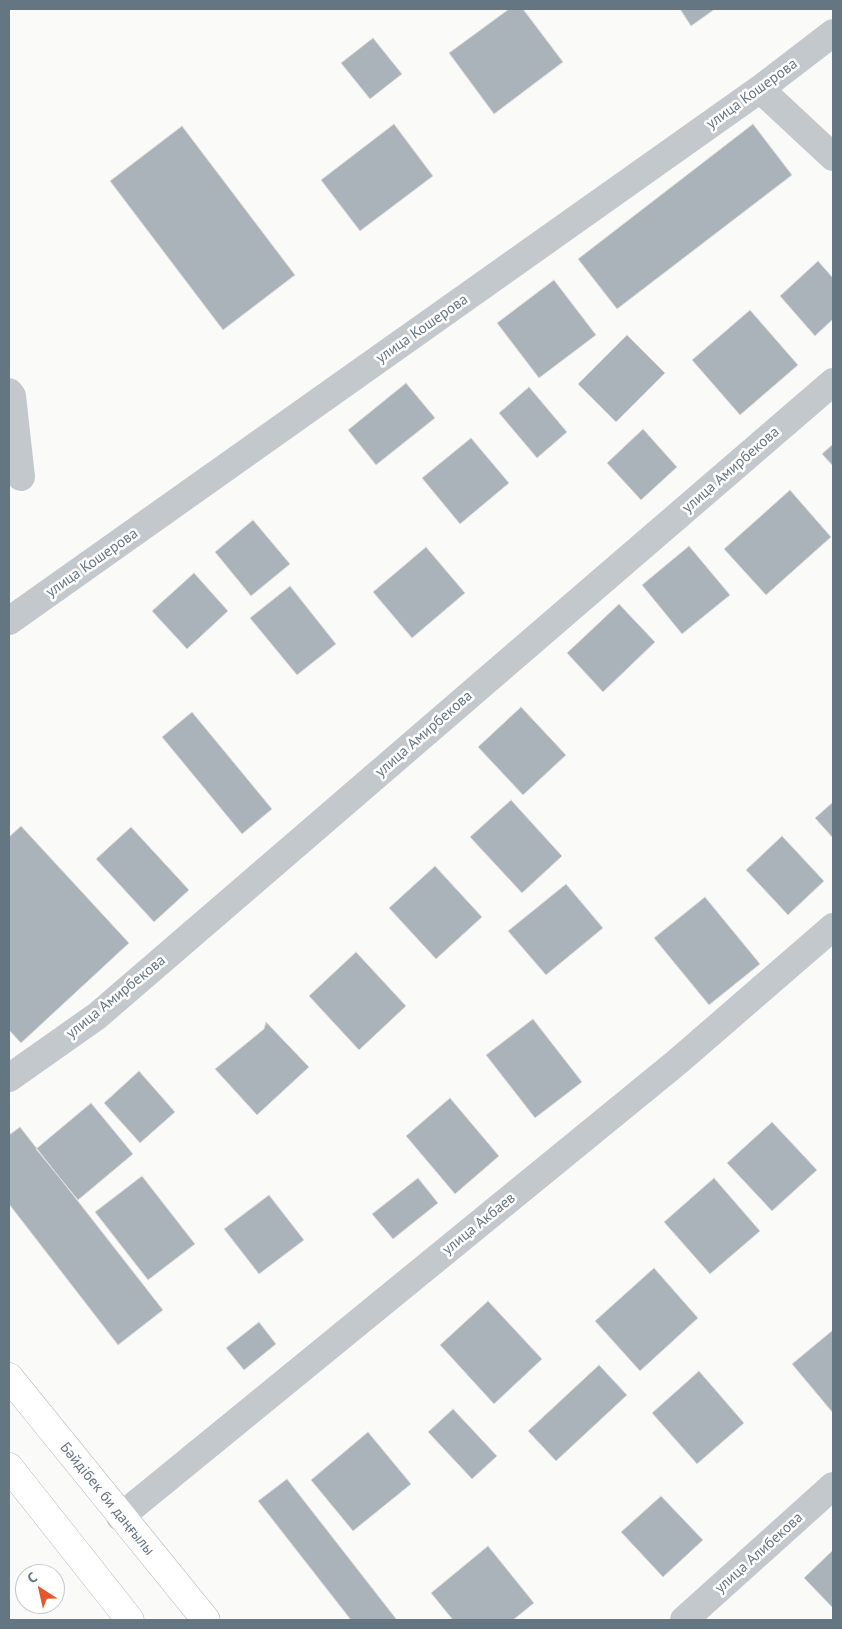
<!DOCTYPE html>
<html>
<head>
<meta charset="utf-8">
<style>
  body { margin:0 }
  #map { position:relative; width:842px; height:1629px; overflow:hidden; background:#fafaf8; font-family:"PT Sans",sans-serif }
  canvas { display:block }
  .frame { position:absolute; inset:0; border:10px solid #657683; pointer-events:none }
  .north { position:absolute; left:15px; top:1564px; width:50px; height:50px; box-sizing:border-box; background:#fff; border:1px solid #c1c8cd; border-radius:50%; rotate:325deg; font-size:14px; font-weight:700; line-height:20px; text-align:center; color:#657683 }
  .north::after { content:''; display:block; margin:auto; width:18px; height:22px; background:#e4572e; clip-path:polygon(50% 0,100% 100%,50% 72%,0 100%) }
</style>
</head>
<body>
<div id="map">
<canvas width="842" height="1629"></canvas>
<div class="frame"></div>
<div class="north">С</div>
</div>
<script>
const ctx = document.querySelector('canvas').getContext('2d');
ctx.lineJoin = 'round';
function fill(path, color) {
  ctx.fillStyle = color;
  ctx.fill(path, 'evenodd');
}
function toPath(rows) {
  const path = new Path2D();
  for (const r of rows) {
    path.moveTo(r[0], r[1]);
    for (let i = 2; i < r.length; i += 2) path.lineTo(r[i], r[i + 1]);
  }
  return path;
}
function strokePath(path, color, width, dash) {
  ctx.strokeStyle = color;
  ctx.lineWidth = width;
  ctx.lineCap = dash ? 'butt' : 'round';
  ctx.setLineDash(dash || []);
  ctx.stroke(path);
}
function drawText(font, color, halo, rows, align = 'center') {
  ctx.font = font + ' "PT Sans",sans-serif';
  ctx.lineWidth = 5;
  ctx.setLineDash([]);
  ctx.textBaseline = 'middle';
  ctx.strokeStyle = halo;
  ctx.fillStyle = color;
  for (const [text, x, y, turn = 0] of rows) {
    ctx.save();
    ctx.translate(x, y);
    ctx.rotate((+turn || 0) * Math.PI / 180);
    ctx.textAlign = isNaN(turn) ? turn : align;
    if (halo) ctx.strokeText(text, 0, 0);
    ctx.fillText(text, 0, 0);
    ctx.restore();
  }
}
const building = toPath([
  [509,9,523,9,563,62,494,114,449,53,509,9],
  [680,9,715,9,691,26,680,9],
  [373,38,402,74,370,99,341,63,373,38],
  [394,124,433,176,360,231,321,180,394,124],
  [753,124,792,175,617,309,578,259,753,124],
  [182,126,295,275,223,330,110,181,182,126],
  [818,261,833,278,833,319,815,336,780,296,818,261],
  [554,280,596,335,539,378,497,323,554,280],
  [750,310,798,365,740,415,692,360,750,310],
  [627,335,665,373,616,422,578,384,627,335],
  [406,383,435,418,376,465,348,430,406,383],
  [529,387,567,432,537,458,499,413,529,387],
  [643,429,677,467,641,500,607,463,643,429],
  [471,438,509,483,460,524,422,478,471,438],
  [833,444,833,466,822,454,833,444],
  [790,490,831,537,766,595,724,549,790,490],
  [253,520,290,564,251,596,215,552,253,520],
  [689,546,730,595,682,634,642,585,689,546],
  [426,547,465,593,412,638,373,592,426,547],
  [194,573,228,611,187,649,152,611,194,573],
  [290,586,336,644,297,675,250,618,290,586],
  [619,604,655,642,603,692,567,653,619,604],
  [521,707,566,755,523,795,478,747,521,707],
  [192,712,272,809,242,834,162,737,192,712],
  [511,800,562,856,522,893,470,837,511,800],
  [833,802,833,838,815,818,833,802],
  [21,826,129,943,21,1043,9,1030,9,837,21,826],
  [131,827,189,890,154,922,96,859,131,827],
  [782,836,824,881,788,915,746,870,782,836],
  [435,866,482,917,436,959,389,908,435,866],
  [566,884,603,928,546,975,508,931,566,884],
  [705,897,760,964,709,1005,654,938,705,897],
  [356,952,406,1006,359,1050,309,996,356,952],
  [533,1019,582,1082,535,1118,486,1055,533,1019],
  [266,1022,309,1067,257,1115,215,1069,264,1029,266,1022],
  [139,1071,175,1112,140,1143,104,1103,139,1071],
  [450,1098,499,1156,455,1194,406,1136,450,1098],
  [91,1103,133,1154,78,1200,36,1149,91,1103],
  [772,1122,817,1170,772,1211,727,1163,772,1122],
  [20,1127,163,1310,118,1345,9,1204,9,1135,20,1127],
  [142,1176,195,1244,148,1280,95,1212,142,1176],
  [418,1178,438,1203,393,1239,372,1214,418,1178],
  [714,1178,760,1231,710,1274,664,1222,714,1178],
  [269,1195,304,1240,259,1274,224,1229,269,1195],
  [654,1268,698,1318,640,1371,595,1321,654,1268],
  [488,1301,542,1359,494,1404,440,1345,488,1301],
  [259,1322,276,1344,244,1370,226,1348,259,1322],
  [833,1330,833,1413,792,1364,833,1330],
  [599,1365,627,1395,556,1461,528,1431,599,1365],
  [699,1371,744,1423,697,1464,652,1413,699,1371],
  [453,1409,497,1456,472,1479,428,1432,453,1409],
  [368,1432,411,1484,353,1531,311,1480,368,1432],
  [287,1479,397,1620,351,1620,258,1501,287,1479],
  [661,1496,703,1540,663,1577,621,1532,661,1496],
  [488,1546,534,1603,513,1620,453,1620,431,1593,488,1546],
  [833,1550,833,1608,804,1578,833,1550]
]);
fill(building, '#aab3b9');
strokePath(building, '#dcdcda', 1);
const major = toPath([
  [9,1377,206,1620],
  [9,1467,130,1620]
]);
strokePath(major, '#b5babe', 29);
strokePath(toPath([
  [760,89,833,157],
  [9,392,12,396,21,477],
  [9,621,760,89,833,33],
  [9,1078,97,1016,833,382],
  [120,1517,676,1063,833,927],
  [684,1620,833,1486]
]), '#c3c8cc', 28);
strokePath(major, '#fff', 28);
drawText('15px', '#657683', '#fff', [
  ["улица Кошерова",752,94,-36],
  ["улица Кошерова",422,329,-35],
  ["улица Амирбекова",731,470,-41],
  ["улица Кошерова",92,563,-35],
  ["улица Амирбекова",424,734,-41],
  ["улица Амирбекова",116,997,-39],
  ["улица Акбаев",479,1224,-39],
  ["Бәйдібек би даңғылы",107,1499,51],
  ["улица Алибекова",759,1553,-42]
]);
</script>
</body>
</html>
